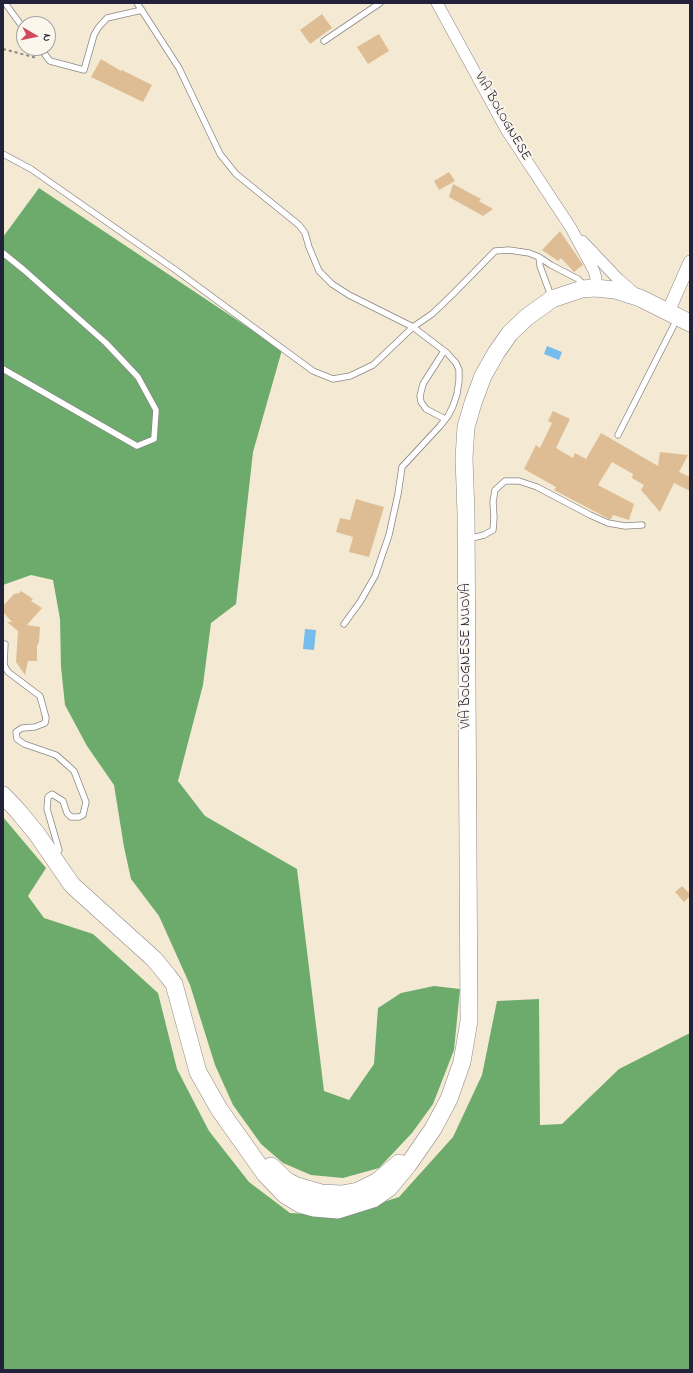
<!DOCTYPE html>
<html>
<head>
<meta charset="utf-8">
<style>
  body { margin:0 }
  #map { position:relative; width:693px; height:1373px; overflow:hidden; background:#f4ead3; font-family:"Indie Flower",sans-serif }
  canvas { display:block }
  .frame { position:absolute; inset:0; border:4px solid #22223b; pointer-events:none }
  .north { position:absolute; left:16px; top:16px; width:40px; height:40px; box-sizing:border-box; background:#fbf7ec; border:1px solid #a4a2a5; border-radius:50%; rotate:99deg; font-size:11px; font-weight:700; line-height:16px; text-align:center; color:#22223b }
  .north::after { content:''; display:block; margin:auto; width:14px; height:18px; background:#d1495b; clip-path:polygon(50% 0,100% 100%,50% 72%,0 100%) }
</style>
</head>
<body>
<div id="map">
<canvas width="693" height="1373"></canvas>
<div class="frame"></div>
<div class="north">N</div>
</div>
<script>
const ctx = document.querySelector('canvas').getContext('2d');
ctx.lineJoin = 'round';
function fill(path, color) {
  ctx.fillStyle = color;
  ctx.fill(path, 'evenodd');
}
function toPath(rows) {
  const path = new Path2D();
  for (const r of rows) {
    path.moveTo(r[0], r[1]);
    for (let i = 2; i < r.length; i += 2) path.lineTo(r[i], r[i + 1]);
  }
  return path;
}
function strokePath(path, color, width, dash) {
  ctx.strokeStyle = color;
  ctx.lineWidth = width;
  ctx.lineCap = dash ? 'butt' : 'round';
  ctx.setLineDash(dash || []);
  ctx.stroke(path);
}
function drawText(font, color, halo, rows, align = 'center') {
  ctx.font = font + ' "Indie Flower",sans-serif';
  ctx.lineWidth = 3.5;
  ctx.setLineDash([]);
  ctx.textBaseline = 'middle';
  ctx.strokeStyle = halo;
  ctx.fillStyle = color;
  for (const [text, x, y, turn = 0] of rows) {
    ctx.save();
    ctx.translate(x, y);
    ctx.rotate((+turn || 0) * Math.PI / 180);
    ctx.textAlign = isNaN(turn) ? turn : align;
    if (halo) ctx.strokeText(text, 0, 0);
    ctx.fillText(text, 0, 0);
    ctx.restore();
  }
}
fill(toPath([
  [39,188,282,350,253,452,236,604,211,623,203,685,178,781,205,816,297,869,324,1091,349,1100,374,1064,378,1008,401,993,434,986,460,989,454,1050,433,1104,412,1133,379,1168,343,1178,311,1175,283,1163,261,1144,233,1105,215,1065,190,985,159,916,131,879,124,847,114,785,87,746,65,705,61,667,60,619,53,580,31,575,3,585,3,237],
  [3,817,46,868,28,896,44,918,93,934,158,993,177,1069,209,1131,249,1182,290,1213,339,1216,399,1197,453,1137,482,1075,497,1001,539,999,540,1125,562,1124,619,1069,690,1033,690,1370,3,1370]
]), '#6dab6d');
fill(toPath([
  [547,346,562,352,559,360,544,354],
  [305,629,316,630,314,650,303,649]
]), '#76bdee');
fill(toPath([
  [322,14,332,28,310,44,300,30],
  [379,34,389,51,368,64,357,47],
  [101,59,121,71,122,70,152,85,143,102,91,77],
  [449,172,455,181,439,190,434,181],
  [453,184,481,199,479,201,493,209,483,216,449,197],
  [560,231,583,265,574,272,561,258,558,261,542,250],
  [553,411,570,419,556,448,573,458,575,453,586,459,601,433,658,466,660,452,688,455,679,472,690,477,690,491,674,483,660,512,641,490,644,485,632,478,633,474,612,462,598,485,634,504,629,520,613,515,611,519,609,519,554,490,556,487,524,469,536,445,540,448,552,423,548,421],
  [356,499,384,507,369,557,349,552,353,537,336,532,340,518,350,520],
  [21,591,33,599,31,601,42,608,27,625,40,627,39,642,37,646,37,661,28,661,25,675,16,662,18,631,7,622,12,622,3,612,3,606,14,594,19,593],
  [682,886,690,894,690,896,684,902,675,892]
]), '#debd94');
const service = toPath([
  [5,3,24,29],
  [137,3,179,68,220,154,236,174,299,225,305,233,309,247,319,271,332,284,349,295,413,327,432,314,454,293,495,251,509,250,529,253,539,257,551,265,578,279,585,286],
  [324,41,380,3],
  [40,48,50,61,84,70,94,35,98,28,107,18,142,10],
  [3,154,31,169,177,271,313,371,333,379,350,376,373,365,413,327,447,353,456,363,459,370,459,381,457,394,453,406,448,416,440,426,402,467,398,494,389,535,375,576,360,602,344,624],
  [3,253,24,270,106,343,138,377,156,410,154,439,137,446,3,369],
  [539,257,540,266,551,296],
  [444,351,423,384,420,396,421,402,426,409,445,419],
  [618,435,677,319],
  [468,539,484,535,493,530,494,517,493,502,495,490,505,481,519,481,537,487,590,515,608,523,625,526,642,525],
  [5,644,4,665,8,672,40,696,46,718,45,723,35,727,22,728,16,732,17,739,24,744,56,755,64,762,74,771,86,802,83,815,79,817,71,817,67,813,63,801,52,794,48,797,47,809,59,850,55,856]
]);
const minor = toPath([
  [437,3,507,131,571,228,594,271,596,278,595,288],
  [582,241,618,279,633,292]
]);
const tertiary = toPath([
  [668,312,690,262]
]);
const primary = toPath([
  [3,795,18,811,37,834,72,885,154,959,168,976,174,984,198,1072,219,1109,265,1174,285,1195,300,1204,314,1208,338,1210,373,1199,389,1188,399,1176,408,1165,433,1129,449,1099,462,1062,469,1021,466,514,464,458,466,427,473,403,483,376,496,353,510,333,527,317,552,299,582,289,595,288,615,290,640,298,690,323],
  [271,1166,287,1181,297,1186,321,1193,342,1194,358,1191,378,1181,399,1163]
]);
strokePath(service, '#8b8687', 7);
strokePath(minor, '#8b8687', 12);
strokePath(tertiary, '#8b8687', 14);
strokePath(primary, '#8b8687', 18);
strokePath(toPath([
  [3,49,37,58]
]), '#8b8687', 2, [3, 3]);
strokePath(service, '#fff', 5.5);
strokePath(minor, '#fff', 11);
strokePath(tertiary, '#fff', 13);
strokePath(primary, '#fff', 17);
drawText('14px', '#22223b', '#fbf7ec', [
  ["VIA BOLOGNESE",502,117,60],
  ["VIA BOLOGNESE NUOVA",467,656,-90]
]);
</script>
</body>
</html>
